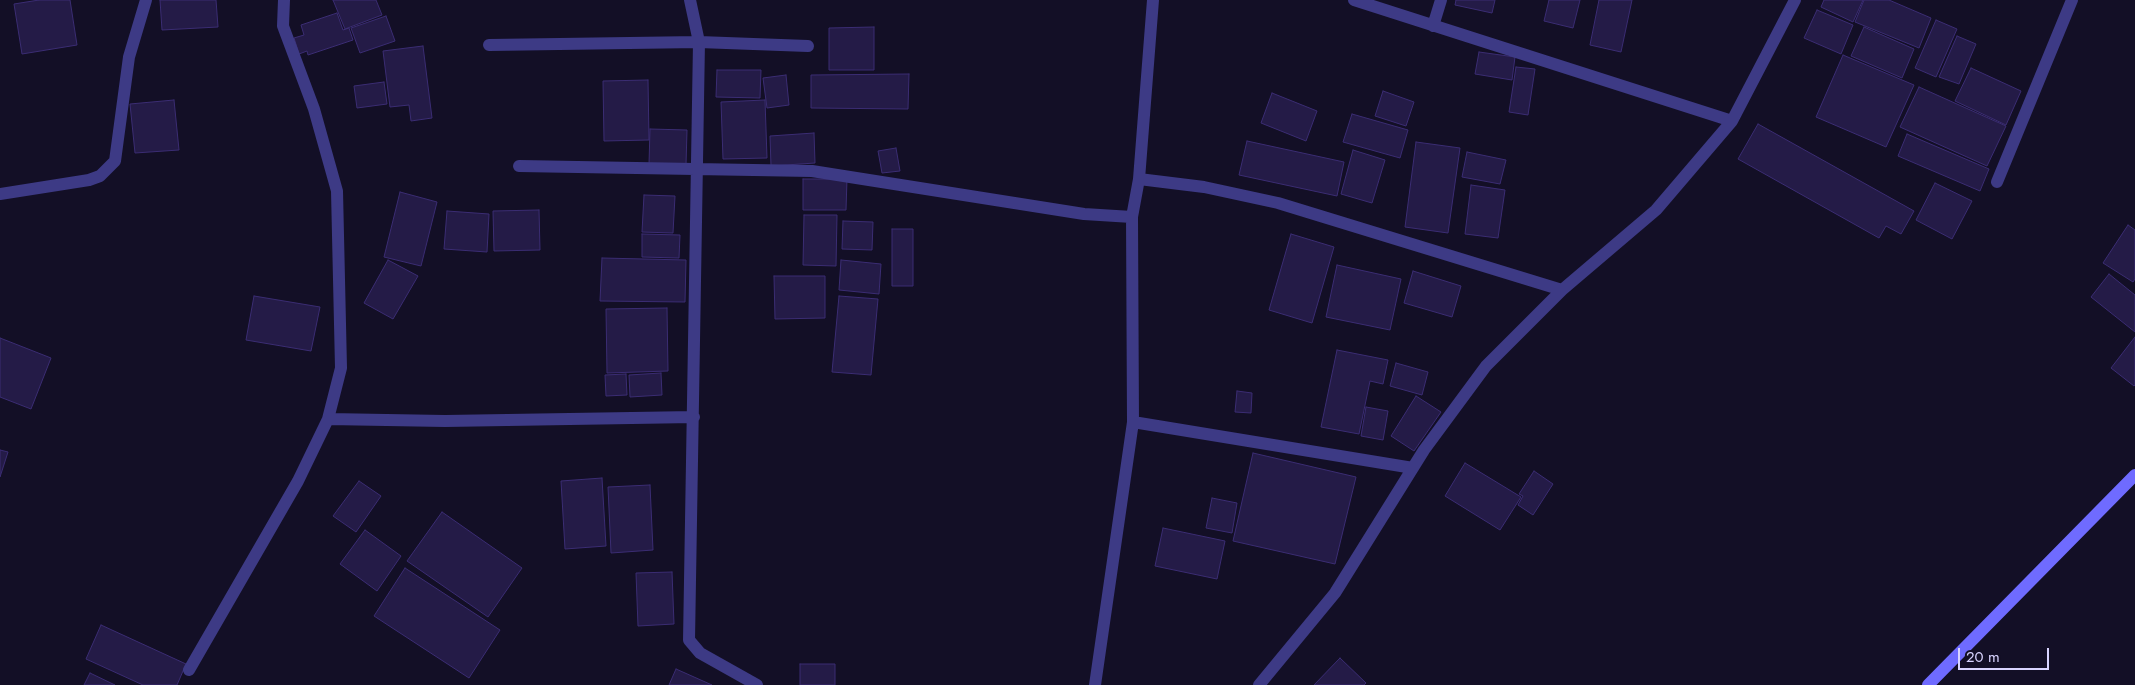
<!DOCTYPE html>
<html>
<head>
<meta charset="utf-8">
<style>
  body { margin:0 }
  #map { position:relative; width:2135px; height:685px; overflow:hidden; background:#130f26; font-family:Jost,sans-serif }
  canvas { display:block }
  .scale { position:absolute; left:1958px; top:648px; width:91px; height:22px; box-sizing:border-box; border:2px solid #d9d4ff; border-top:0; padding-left:6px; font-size:15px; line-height:18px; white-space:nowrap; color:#d9d4ff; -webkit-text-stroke:4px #130f26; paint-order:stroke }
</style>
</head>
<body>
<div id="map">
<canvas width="2135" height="685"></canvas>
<div class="scale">20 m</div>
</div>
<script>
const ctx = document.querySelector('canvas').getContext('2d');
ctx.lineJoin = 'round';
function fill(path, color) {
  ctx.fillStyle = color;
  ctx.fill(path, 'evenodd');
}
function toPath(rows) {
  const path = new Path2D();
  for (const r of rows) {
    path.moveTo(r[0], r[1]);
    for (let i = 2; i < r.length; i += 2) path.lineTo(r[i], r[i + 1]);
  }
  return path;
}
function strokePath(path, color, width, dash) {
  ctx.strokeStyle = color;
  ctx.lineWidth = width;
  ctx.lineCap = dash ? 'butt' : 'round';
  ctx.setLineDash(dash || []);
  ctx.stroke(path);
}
const building = toPath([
  [39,0,70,0,77,45,22,54,14,4,39,0],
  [160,0,216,0,218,27,162,30,160,0],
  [333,0,376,0,382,15,345,29,333,0],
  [1456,0,1495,0,1492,13,1455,5,1456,0],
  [1549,0,1580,0,1573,28,1544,21,1549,0],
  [1599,0,1632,0,1621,52,1590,45,1599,0],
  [1824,0,1863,0,1853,22,1821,7,1824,0],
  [1864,0,1889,0,1931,18,1919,48,1855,22,1864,0],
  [1817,10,1853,25,1841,54,1804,38,1817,10],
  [337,13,343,30,349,28,353,40,308,55,307,51,299,54,294,38,304,35,301,25,337,13],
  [386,16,395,41,360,53,351,28,386,16],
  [1936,20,1957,29,1936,77,1915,68,1936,20],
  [874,27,874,70,829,70,829,28,874,27],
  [1864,27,1914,49,1902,78,1851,56,1864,27],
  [1957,36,1976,44,1959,84,1939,77,1957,36],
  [423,46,432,118,411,121,409,105,390,107,383,51,423,46],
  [1479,52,1515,57,1512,80,1475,74,1479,52],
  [1843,55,1914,85,1886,147,1816,117,1843,55],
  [1516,67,1535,69,1528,115,1509,112,1516,67],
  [1971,68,2021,91,2006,125,1955,101,1971,68],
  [717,70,761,70,760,98,716,97,717,70],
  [909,74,908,109,811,108,811,75,909,74],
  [786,75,789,105,767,108,763,78,786,75],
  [648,80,649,140,604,141,603,81,648,80],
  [384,82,387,104,357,108,354,86,384,82],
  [1919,87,2006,126,1987,166,1900,127,1919,87],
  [1383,91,1414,102,1406,126,1375,116,1383,91],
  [1272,93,1317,111,1306,141,1261,123,1272,93],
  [174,100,179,150,135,153,130,104,174,100],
  [765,100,767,158,723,159,721,102,765,100],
  [1352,114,1408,130,1400,158,1343,142,1352,114],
  [1758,124,1914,211,1901,234,1886,226,1879,238,1738,159,1758,124],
  [650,129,687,130,686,165,649,164,650,129],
  [814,133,815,163,771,166,770,136,814,133],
  [1907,134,1989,169,1980,191,1898,156,1907,134],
  [1247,141,1344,162,1337,196,1239,175,1247,141],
  [1416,142,1460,148,1448,233,1405,227,1416,142],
  [896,148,900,171,882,173,878,151,896,148],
  [1353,150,1385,160,1372,203,1341,194,1353,150],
  [1467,152,1506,160,1500,184,1462,177,1467,152],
  [803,179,847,179,846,210,803,210,803,179],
  [1935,183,1972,201,1952,239,1916,220,1935,183],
  [1471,185,1505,190,1498,238,1465,234,1471,185],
  [400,192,437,202,421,266,384,257,400,192],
  [644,195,675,196,673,233,642,232,644,195],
  [539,210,540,250,494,251,493,211,539,210],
  [447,211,489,214,487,252,444,249,447,211],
  [804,215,837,215,836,266,803,265,804,215],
  [843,221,873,222,872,250,842,249,843,221],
  [2128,225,2135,230,2135,279,2133,282,2103,263,2128,225],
  [892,229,913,229,913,286,892,286,892,229],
  [642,234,680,235,679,258,642,257,642,234],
  [1291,234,1334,247,1312,323,1269,310,1291,234],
  [602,258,686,260,685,302,600,301,602,258],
  [388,260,418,276,393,319,364,303,388,260],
  [841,260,881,264,879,294,839,290,841,260],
  [1337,265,1401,279,1390,330,1326,317,1337,265],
  [1413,271,1461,286,1452,317,1404,303,1413,271],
  [2109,274,2135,295,2135,332,2091,297,2109,274],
  [774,276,825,276,825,318,775,319,774,276],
  [254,296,320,307,311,351,246,340,254,296],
  [839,296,878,299,871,375,832,372,839,296],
  [667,308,668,371,607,373,606,309,667,308],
  [2135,337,2135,385,2134,386,2111,368,2135,337],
  [0,338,51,358,31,409,0,397,0,338],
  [1337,350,1388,360,1383,384,1370,381,1359,434,1321,427,1337,350],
  [1396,363,1428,372,1422,395,1390,386,1396,363],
  [661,373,662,395,630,397,629,375,661,373],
  [626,374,627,395,606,396,605,375,626,374],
  [1237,391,1252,393,1251,413,1235,412,1237,391],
  [1416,396,1441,412,1414,451,1391,436,1416,396],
  [1366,407,1388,411,1383,440,1361,436,1366,407],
  [0,450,8,452,0,477,0,450],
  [1253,453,1356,477,1335,564,1233,541,1253,453],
  [1465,463,1521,497,1500,530,1445,496,1465,463],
  [1534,471,1553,484,1533,515,1518,505,1523,496,1519,494,1534,471],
  [602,478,606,546,565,549,561,481,602,478],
  [359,481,381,496,356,532,333,516,359,481],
  [650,485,653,550,611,553,608,487,650,485],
  [1212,498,1237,503,1232,533,1206,528,1212,498],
  [442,512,522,568,488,617,407,561,442,512],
  [1163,528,1225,541,1217,579,1155,566,1163,528],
  [365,530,401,556,377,591,340,564,365,530],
  [405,568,500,630,469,678,374,616,405,568],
  [672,572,674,624,638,626,636,573,672,572],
  [101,625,186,664,177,685,143,685,86,659,101,625],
  [1340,658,1366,683,1364,685,1314,685,1340,658],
  [800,664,835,664,835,685,800,685,800,664],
  [676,669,712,685,669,685,676,669],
  [90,673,115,685,84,685,90,673]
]);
fill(building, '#241b47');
strokePath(building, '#3b2d73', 1);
strokePath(toPath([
  [690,0,699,42,689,640,700,653,757,685],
  [1354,0,1732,121],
  [1433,26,1441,0],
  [489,45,699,42,808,46],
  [519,166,812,171,1084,214,1132,217],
  [1139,179,1204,187,1278,203,1562,290],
  [1997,182,2072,0],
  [0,194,89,180,100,176,115,161,129,57,146,0],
  [328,419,445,421,694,417],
  [1133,422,1413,468],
  [189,670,298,481,328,419,341,368,337,191,314,109,283,26,284,0],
  [1095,685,1133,422,1132,217,1139,179,1153,0],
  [1259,685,1335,593,1424,450,1486,366,1562,290,1656,210,1732,121,1795,0]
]), '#3d3a85', 12);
strokePath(toPath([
  [1928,685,2135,475]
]), '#6f6bff', 12);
</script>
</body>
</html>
